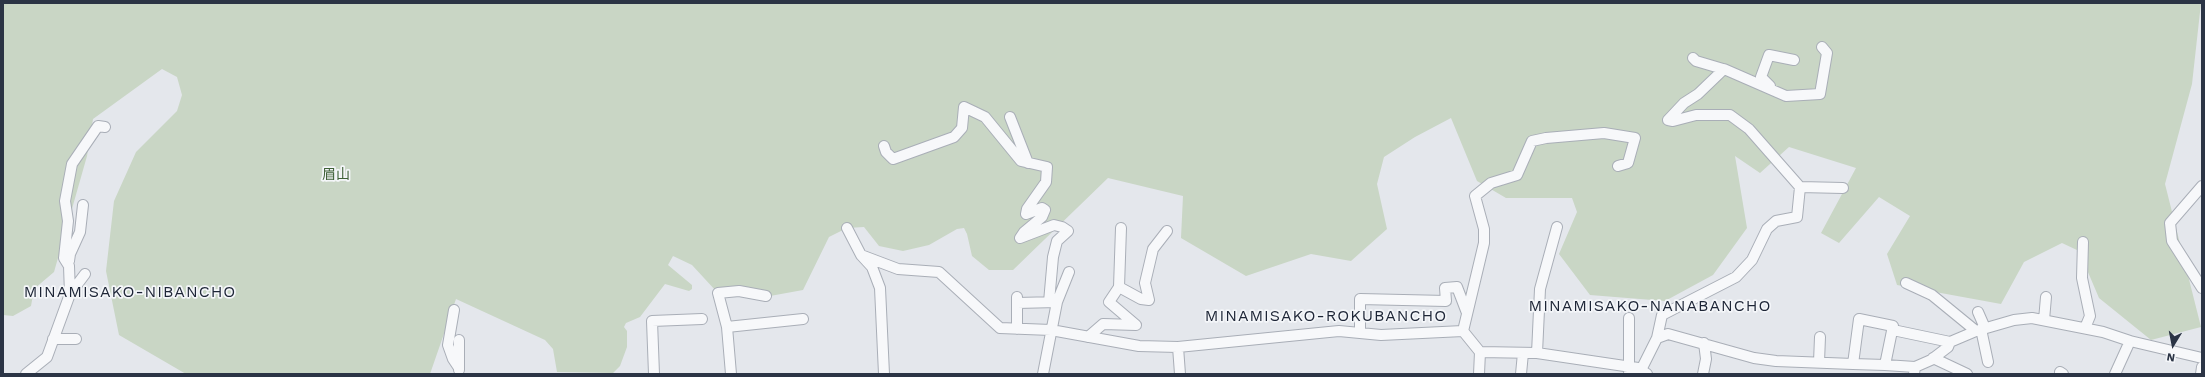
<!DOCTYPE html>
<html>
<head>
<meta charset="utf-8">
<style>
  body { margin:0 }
  #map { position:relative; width:2205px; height:377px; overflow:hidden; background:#e4e7ec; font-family:"Work Sans",sans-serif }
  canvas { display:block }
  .frame { position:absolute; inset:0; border:4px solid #2b3445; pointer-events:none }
  .north { position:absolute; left:2153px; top:325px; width:40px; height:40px; -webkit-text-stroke:3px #f4f6f9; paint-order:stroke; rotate:190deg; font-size:11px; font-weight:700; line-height:16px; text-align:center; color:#2b3445 }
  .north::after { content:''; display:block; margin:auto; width:14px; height:18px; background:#2b3445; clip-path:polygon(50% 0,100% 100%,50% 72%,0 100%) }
</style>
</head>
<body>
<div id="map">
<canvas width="2205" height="377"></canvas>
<div class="frame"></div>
<div class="north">N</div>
</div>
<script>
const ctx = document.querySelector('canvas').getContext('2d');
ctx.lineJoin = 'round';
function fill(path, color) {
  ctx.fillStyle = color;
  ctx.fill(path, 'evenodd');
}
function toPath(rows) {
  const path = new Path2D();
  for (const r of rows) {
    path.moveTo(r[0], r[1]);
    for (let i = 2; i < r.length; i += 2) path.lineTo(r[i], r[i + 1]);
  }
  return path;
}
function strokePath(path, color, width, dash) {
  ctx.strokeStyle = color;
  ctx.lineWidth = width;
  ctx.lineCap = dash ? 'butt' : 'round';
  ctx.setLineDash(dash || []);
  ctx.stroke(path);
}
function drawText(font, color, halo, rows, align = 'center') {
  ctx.font = font + ' "Work Sans","Noto Sans JP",sans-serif';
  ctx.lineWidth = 3.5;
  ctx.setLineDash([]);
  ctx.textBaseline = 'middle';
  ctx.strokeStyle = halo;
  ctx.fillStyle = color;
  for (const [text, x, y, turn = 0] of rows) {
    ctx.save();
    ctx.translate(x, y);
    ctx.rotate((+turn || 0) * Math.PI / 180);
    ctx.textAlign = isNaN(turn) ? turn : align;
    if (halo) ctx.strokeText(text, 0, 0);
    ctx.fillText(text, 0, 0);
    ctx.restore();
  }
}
fill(toPath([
  [3,3,2201,3,2192,84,2165,184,2201,327,2151,340,2099,298,2079,251,2062,243,2024,262,2001,304,1897,285,1887,254,1910,216,1879,197,1839,243,1821,233,1856,168,1789,147,1760,173,1735,156,1747,228,1713,275,1665,301,1590,295,1559,254,1577,212,1572,198,1506,198,1477,181,1451,118,1415,137,1384,157,1377,184,1387,229,1351,261,1311,254,1246,276,1181,238,1183,196,1108,178,1013,270,989,270,972,256,967,234,964,228,957,229,929,245,903,251,879,246,864,227,847,228,829,237,803,290,770,296,716,291,692,265,673,256,668,265,692,285,692,289,689,291,665,284,640,317,626,323,624,327,627,331,627,347,620,366,613,373,557,372,553,349,545,340,456,299,430,374,186,374,119,335,106,271,114,201,136,152,177,111,182,95,177,77,162,69,93,119,87,156,54,272,34,289,31,306,13,316,3,315]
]), '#c9d6c5');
const minor = toPath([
  [1693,58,1696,61,1723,69],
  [1770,86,1761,77,1769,55,1794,60],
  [1010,117,1028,163],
  [1668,120,1684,103,1698,94,1724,69,1786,96,1820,94,1827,53,1822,47],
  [884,146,886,152,893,159,954,137,962,128,964,107,985,117,1021,161,1047,167,1046,182,1027,209,1026,214,1042,208,1045,210,1042,217,1024,232,1020,238,1054,225,1062,227,1068,231,1057,241,1053,257,1049,302],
  [2202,186,2170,223,2172,241,2202,288],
  [1800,187,1843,188],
  [847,228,861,255,872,267,880,288,884,374],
  [1121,228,1119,287,1141,299,1149,300,1145,283,1153,249,1167,231],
  [2083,242,2082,278,2090,316,2085,328],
  [861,255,898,269,939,272,1000,328,1051,330,1139,346,1178,347,1339,331,1381,335,1463,331,1480,352,1537,353,1638,368,1647,374],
  [69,261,70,254,80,232,83,205],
  [1906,283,1932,295,1976,331],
  [70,294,69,266,64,258,68,221,65,201,72,164,98,126,105,127],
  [1057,302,1069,272],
  [1017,303,1057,302,1043,374],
  [454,310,448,345,453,359,459,368],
  [1978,312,1985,328],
  [1629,318,1629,372],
  [2044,320,2046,297],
  [727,327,803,319],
  [1017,329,1017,297],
  [1981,329,1988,362],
  [1893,330,1950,342,1948,347,1931,360,1915,367],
  [1463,331,1484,243,1484,229,1475,196,1491,183,1517,175,1532,141,1546,138,1604,133,1635,138,1628,163,1618,166],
  [1360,333,1360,299,1446,301,1445,288,1457,287,1467,313],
  [1088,337,1103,324,1136,325,1109,302,1119,287],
  [1657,338,1668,334,1754,358,1776,361,1853,364,1859,319,1893,326,1885,365,1853,364],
  [53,339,76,339],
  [459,340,459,370],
  [2130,341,2202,358],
  [1950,342,1976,331,2014,320,2032,318,2103,332,2130,341,2115,374],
  [1178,347,1180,374],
  [1537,353,1540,289,1557,227],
  [1933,358,1967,374],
  [1819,362,1820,337],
  [1885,365,1915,367,1914,374],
  [1641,370,1657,338,1662,315,1736,277,1752,260,1767,229,1776,221,1797,217,1800,187,1749,129,1730,115,1696,115,1673,121,1668,120],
  [2060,372,2063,374],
  [26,374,47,357,70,294,85,274],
  [654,374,652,321,702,319],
  [731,374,727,327,718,293,739,291,766,296],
  [1479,374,1480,352],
  [1521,374,1523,353],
  [1703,374,1706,359,1704,343],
  [2201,374,2202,367]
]);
strokePath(minor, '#a9aeb7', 12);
strokePath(minor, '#f7f8fa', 10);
drawText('14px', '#3f6138', '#f4f6f9', [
  ["眉山",336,175]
]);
ctx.letterSpacing = '1px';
drawText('16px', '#1d2536', '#f4f6f9', [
  ["MINAMISAKO-NIBANCHO",130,292],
  ["MINAMISAKO-NANABANCHO",1650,306],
  ["MINAMISAKO-ROKUBANCHO",1326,316]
]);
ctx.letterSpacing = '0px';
</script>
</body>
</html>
